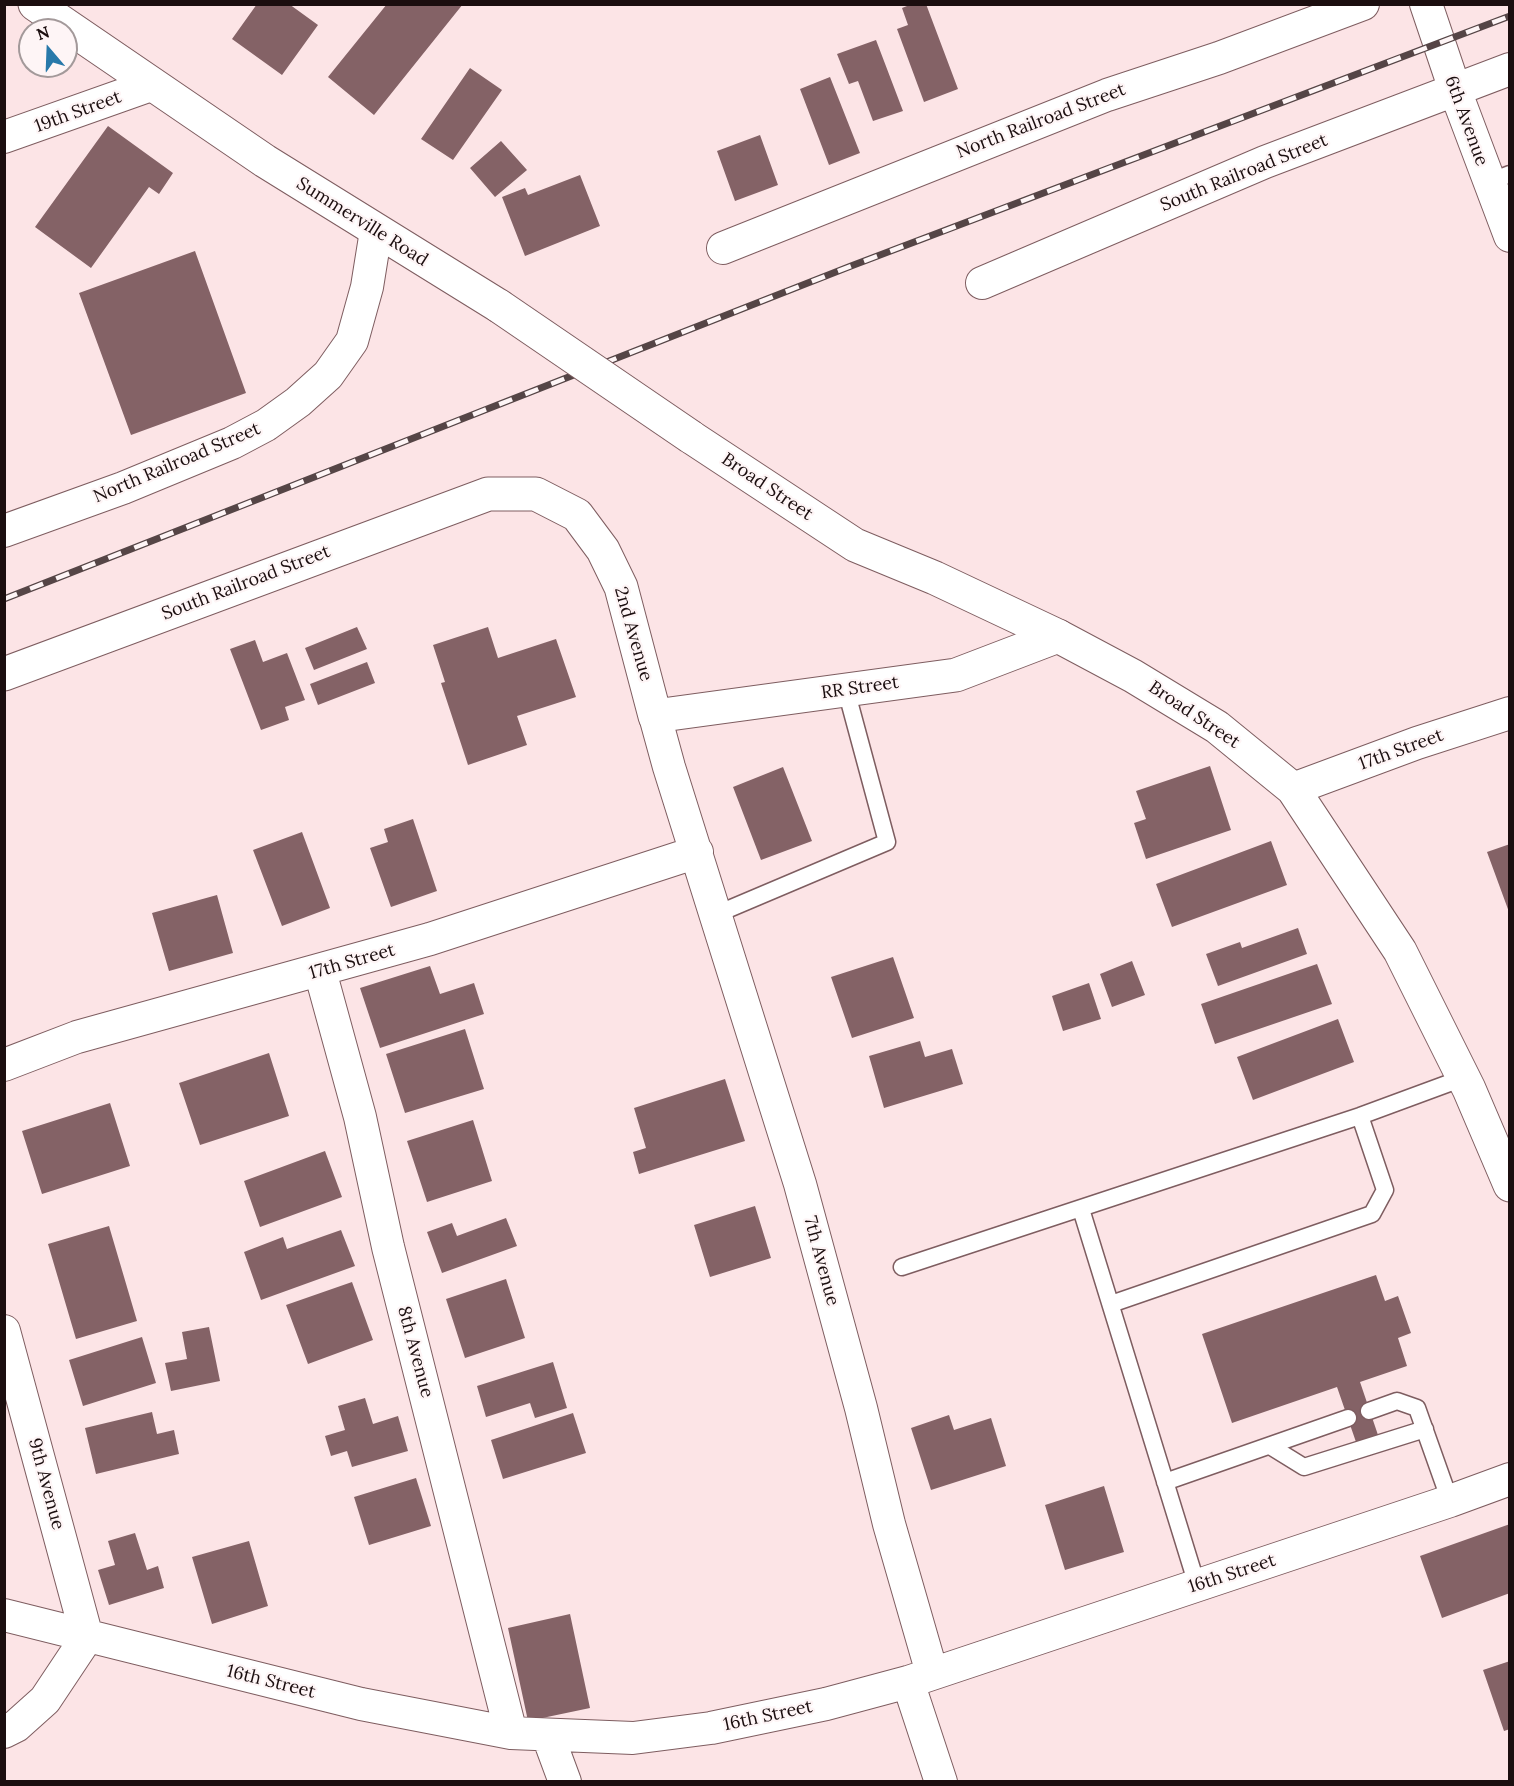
<!DOCTYPE html>
<html>
<head>
<meta charset="utf-8">
<style>
  body { margin:0 }
  #map { position:relative; width:1514px; height:1786px; overflow:hidden; background:#fce4e6; font-family:Lora,serif }
  canvas { display:block }
  .frame { position:absolute; inset:0; border:6px solid #1b0e0f; pointer-events:none }
  .north { position:absolute; left:18px; top:18px; width:60px; height:60px; box-sizing:border-box; background:#fef5f6; border:2px solid #a3999a; border-radius:50%; rotate:341deg; font-size:16px; font-weight:700; line-height:24px; text-align:center; color:#1b0e0f }
  .north::after { content:''; display:block; margin:auto; width:21px; height:27px; background:#2879aa; clip-path:polygon(50% 0,100% 100%,50% 72%,0 100%) }
</style>
</head>
<body>
<div id="map">
<canvas width="1514" height="1786"></canvas>
<div class="frame"></div>
<div class="north">N</div>
</div>
<script>
const ctx = document.querySelector('canvas').getContext('2d');
ctx.lineJoin = 'round';
function fill(path, color) {
  ctx.fillStyle = color;
  ctx.fill(path, 'evenodd');
}
function toPath(rows) {
  const path = new Path2D();
  for (const r of rows) {
    path.moveTo(r[0], r[1]);
    for (let i = 2; i < r.length; i += 2) path.lineTo(r[i], r[i + 1]);
  }
  return path;
}
function strokePath(path, color, width, dash) {
  ctx.strokeStyle = color;
  ctx.lineWidth = width;
  ctx.lineCap = dash ? 'butt' : 'round';
  ctx.setLineDash(dash || []);
  ctx.stroke(path);
}
function drawText(font, color, halo, rows, align = 'center') {
  ctx.font = font + ' Lora,serif';
  ctx.lineWidth = 4.5;
  ctx.setLineDash([]);
  ctx.textBaseline = 'middle';
  ctx.strokeStyle = halo;
  ctx.fillStyle = color;
  for (const [text, x, y, turn = 0] of rows) {
    ctx.save();
    ctx.translate(x, y);
    ctx.rotate((+turn || 0) * Math.PI / 180);
    ctx.textAlign = isNaN(turn) ? turn : align;
    if (halo) ctx.strokeText(text, 0, 0);
    ctx.fillText(text, 0, 0);
    ctx.restore();
  }
}
fill(toPath([
  [257,4,289,4,318,25,282,75,232,39],
  [387,4,463,4,374,115,328,77],
  [912,4,926,4,958,89,924,102,897,29,908,25,902,8],
  [876,40,903,111,873,121,858,81,849,84,837,54],
  [470,68,502,90,453,160,421,139],
  [830,77,860,153,829,165,800,89],
  [108,126,173,173,159,194,149,187,91,268,35,227],
  [760,135,778,185,735,201,717,151],
  [501,141,527,170,495,197,470,168],
  [580,175,600,226,525,256,502,197,525,188,528,195],
  [195,251,246,393,131,435,79,293],
  [357,627,367,649,314,670,305,648],
  [488,627,498,658,556,639,576,697,517,716,527,745,468,765,441,683,445,682,433,645],
  [255,640,263,662,287,653,305,700,285,707,289,720,261,730,230,649],
  [367,662,375,683,318,705,310,684],
  [1210,766,1231,830,1146,859,1134,823,1146,819,1136,791],
  [783,767,812,841,761,860,733,787],
  [413,819,437,891,391,907,370,848,388,842,384,829],
  [302,832,330,908,282,926,253,850],
  [1271,841,1287,885,1172,927,1156,884],
  [1510,844,1510,912,1509,912,1487,852],
  [217,895,233,953,169,971,152,913],
  [1298,928,1307,954,1218,986,1206,954,1240,942,1242,948],
  [893,957,914,1018,852,1038,831,977],
  [1132,961,1145,995,1112,1007,1100,974],
  [1317,964,1332,1004,1215,1044,1201,1004],
  [430,966,440,994,474,983,484,1014,380,1048,360,988],
  [1089,983,1101,1019,1063,1031,1052,996],
  [1338,1019,1354,1062,1253,1100,1237,1057],
  [465,1029,484,1089,405,1113,386,1054],
  [920,1041,925,1057,952,1049,963,1084,884,1108,869,1056],
  [269,1053,289,1116,200,1145,179,1083],
  [725,1079,745,1141,639,1174,633,1152,646,1148,634,1108],
  [110,1103,130,1166,42,1194,22,1131],
  [473,1120,492,1181,427,1202,407,1141],
  [325,1151,342,1197,260,1227,244,1181],
  [755,1206,771,1258,710,1277,694,1225],
  [506,1218,517,1246,442,1273,427,1232,452,1223,457,1236],
  [109,1226,137,1321,76,1339,48,1244],
  [341,1230,355,1266,261,1300,244,1252,283,1237,287,1249],
  [1376,1275,1385,1301,1398,1296,1411,1333,1398,1338,1407,1366,1360,1382,1378,1435,1356,1442,1337,1387,1232,1423,1202,1334],
  [506,1279,525,1338,465,1358,446,1299],
  [352,1282,373,1340,308,1364,286,1305],
  [209,1327,220,1381,171,1391,165,1363,187,1359,182,1332],
  [142,1337,156,1383,83,1406,69,1360],
  [553,1362,567,1408,535,1418,530,1403,486,1417,477,1386],
  [365,1398,373,1424,398,1416,408,1451,352,1467,347,1451,331,1456,325,1436,345,1430,338,1406],
  [152,1412,157,1434,174,1430,179,1454,96,1474,85,1428],
  [573,1413,586,1453,503,1479,491,1440],
  [949,1415,954,1430,991,1418,1006,1466,931,1490,911,1428],
  [416,1478,431,1526,369,1545,354,1497],
  [1104,1486,1124,1552,1065,1570,1045,1505],
  [1510,1524,1510,1593,1442,1618,1420,1556],
  [135,1533,147,1570,158,1566,164,1588,109,1605,98,1570,115,1565,108,1541],
  [249,1541,268,1606,212,1624,192,1557],
  [570,1614,590,1708,528,1721,508,1628],
  [1510,1661,1510,1729,1504,1731,1483,1670]
]), '#846266');
const service = toPath([
  [1489,182,1510,174],
  [717,914,887,842,846,690],
  [1081,1209,1197,1585],
  [902,1267,1360,1116,1463,1078],
  [1111,1304,1372,1214,1385,1190,1360,1116],
  [1369,1411,1397,1401,1417,1408,1450,1501],
  [1270,1446,1304,1467,1425,1429],
  [1165,1482,1348,1418]
]);
const minor = toPath([
  [1426,4,1455,90,1510,236],
  [4,137,151,85],
  [723,248,1107,95,1219,58,1363,4],
  [982,283,1265,162,1510,69],
  [4,531,123,488,232,443,266,425,298,402,328,375,352,341,367,287,376,231],
  [655,716,669,767,800,1184,861,1408,889,1524,932,1673],
  [1293,789,1417,743,1510,713],
  [320,971,360,1117,388,1247,511,1733],
  [4,1065,77,1037,430,939,697,852],
  [4,1331,87,1637,45,1700,16,1726,4,1732],
  [4,1615,361,1704,511,1733,633,1738,711,1728,826,1704,908,1682,1450,1501,1510,1479],
  [908,1682,941,1782],
  [548,1736,565,1782]
]);
const tertiary = toPath([
  [4,674,488,494,536,494,577,515,603,550,621,587,655,716,956,675,1058,636]
]);
const secondary = toPath([
  [35,4,265,161,499,306],
  [691,437,855,545,935,578,1058,636,1133,676,1217,727,1293,789,1400,951,1469,1089,1510,1185]
]);
strokePath(service, '#7e5d60', 19);
strokePath(minor, '#7e5d60', 34);
strokePath(tertiary, '#7e5d60', 35);
strokePath(secondary, '#7e5d60', 35);
strokePath(service, '#fff', 16);
strokePath(minor, '#fff', 32);
strokePath(tertiary, '#fff', 33);
strokePath(secondary, '#fff', 33);
const rail = toPath([
  [4,599,851,266,1510,16]
]);
strokePath(rail, '#554546', 7);
strokePath(rail, '#fef5f6', 4.5, [14]);
const secondaryBridge = toPath([
  [499,306,691,437]
]);
strokePath(secondaryBridge, '#7e5d60', 35, []);
strokePath(secondaryBridge, '#fff', 33);
drawText('18px', '#1b0e0f', '#fef5f6', [
  ["19th Street",78,112,-20],
  ["North Railroad Street",1041,121,-21],
  ["6th Avenue",1466,121,70],
  ["South Railroad Street",1244,173,-22],
  ["Summerville Road",362,222,32],
  ["North Railroad Street",177,463,-23],
  ["Broad Street",767,487,34],
  ["South Railroad Street",246,583,-21],
  ["2nd Avenue",633,634,74],
  ["RR Street",860,688,-8],
  ["Broad Street",1194,715,34],
  ["17th Street",1401,750,-20],
  ["17th Street",352,962,-16],
  ["7th Avenue",821,1261,75],
  ["8th Avenue",415,1352,75],
  ["9th Avenue",46,1484,75],
  ["16th Street",1232,1574,-18],
  ["16th Street",271,1682,14],
  ["16th Street",768,1716,-12]
]);
</script>
</body>
</html>
